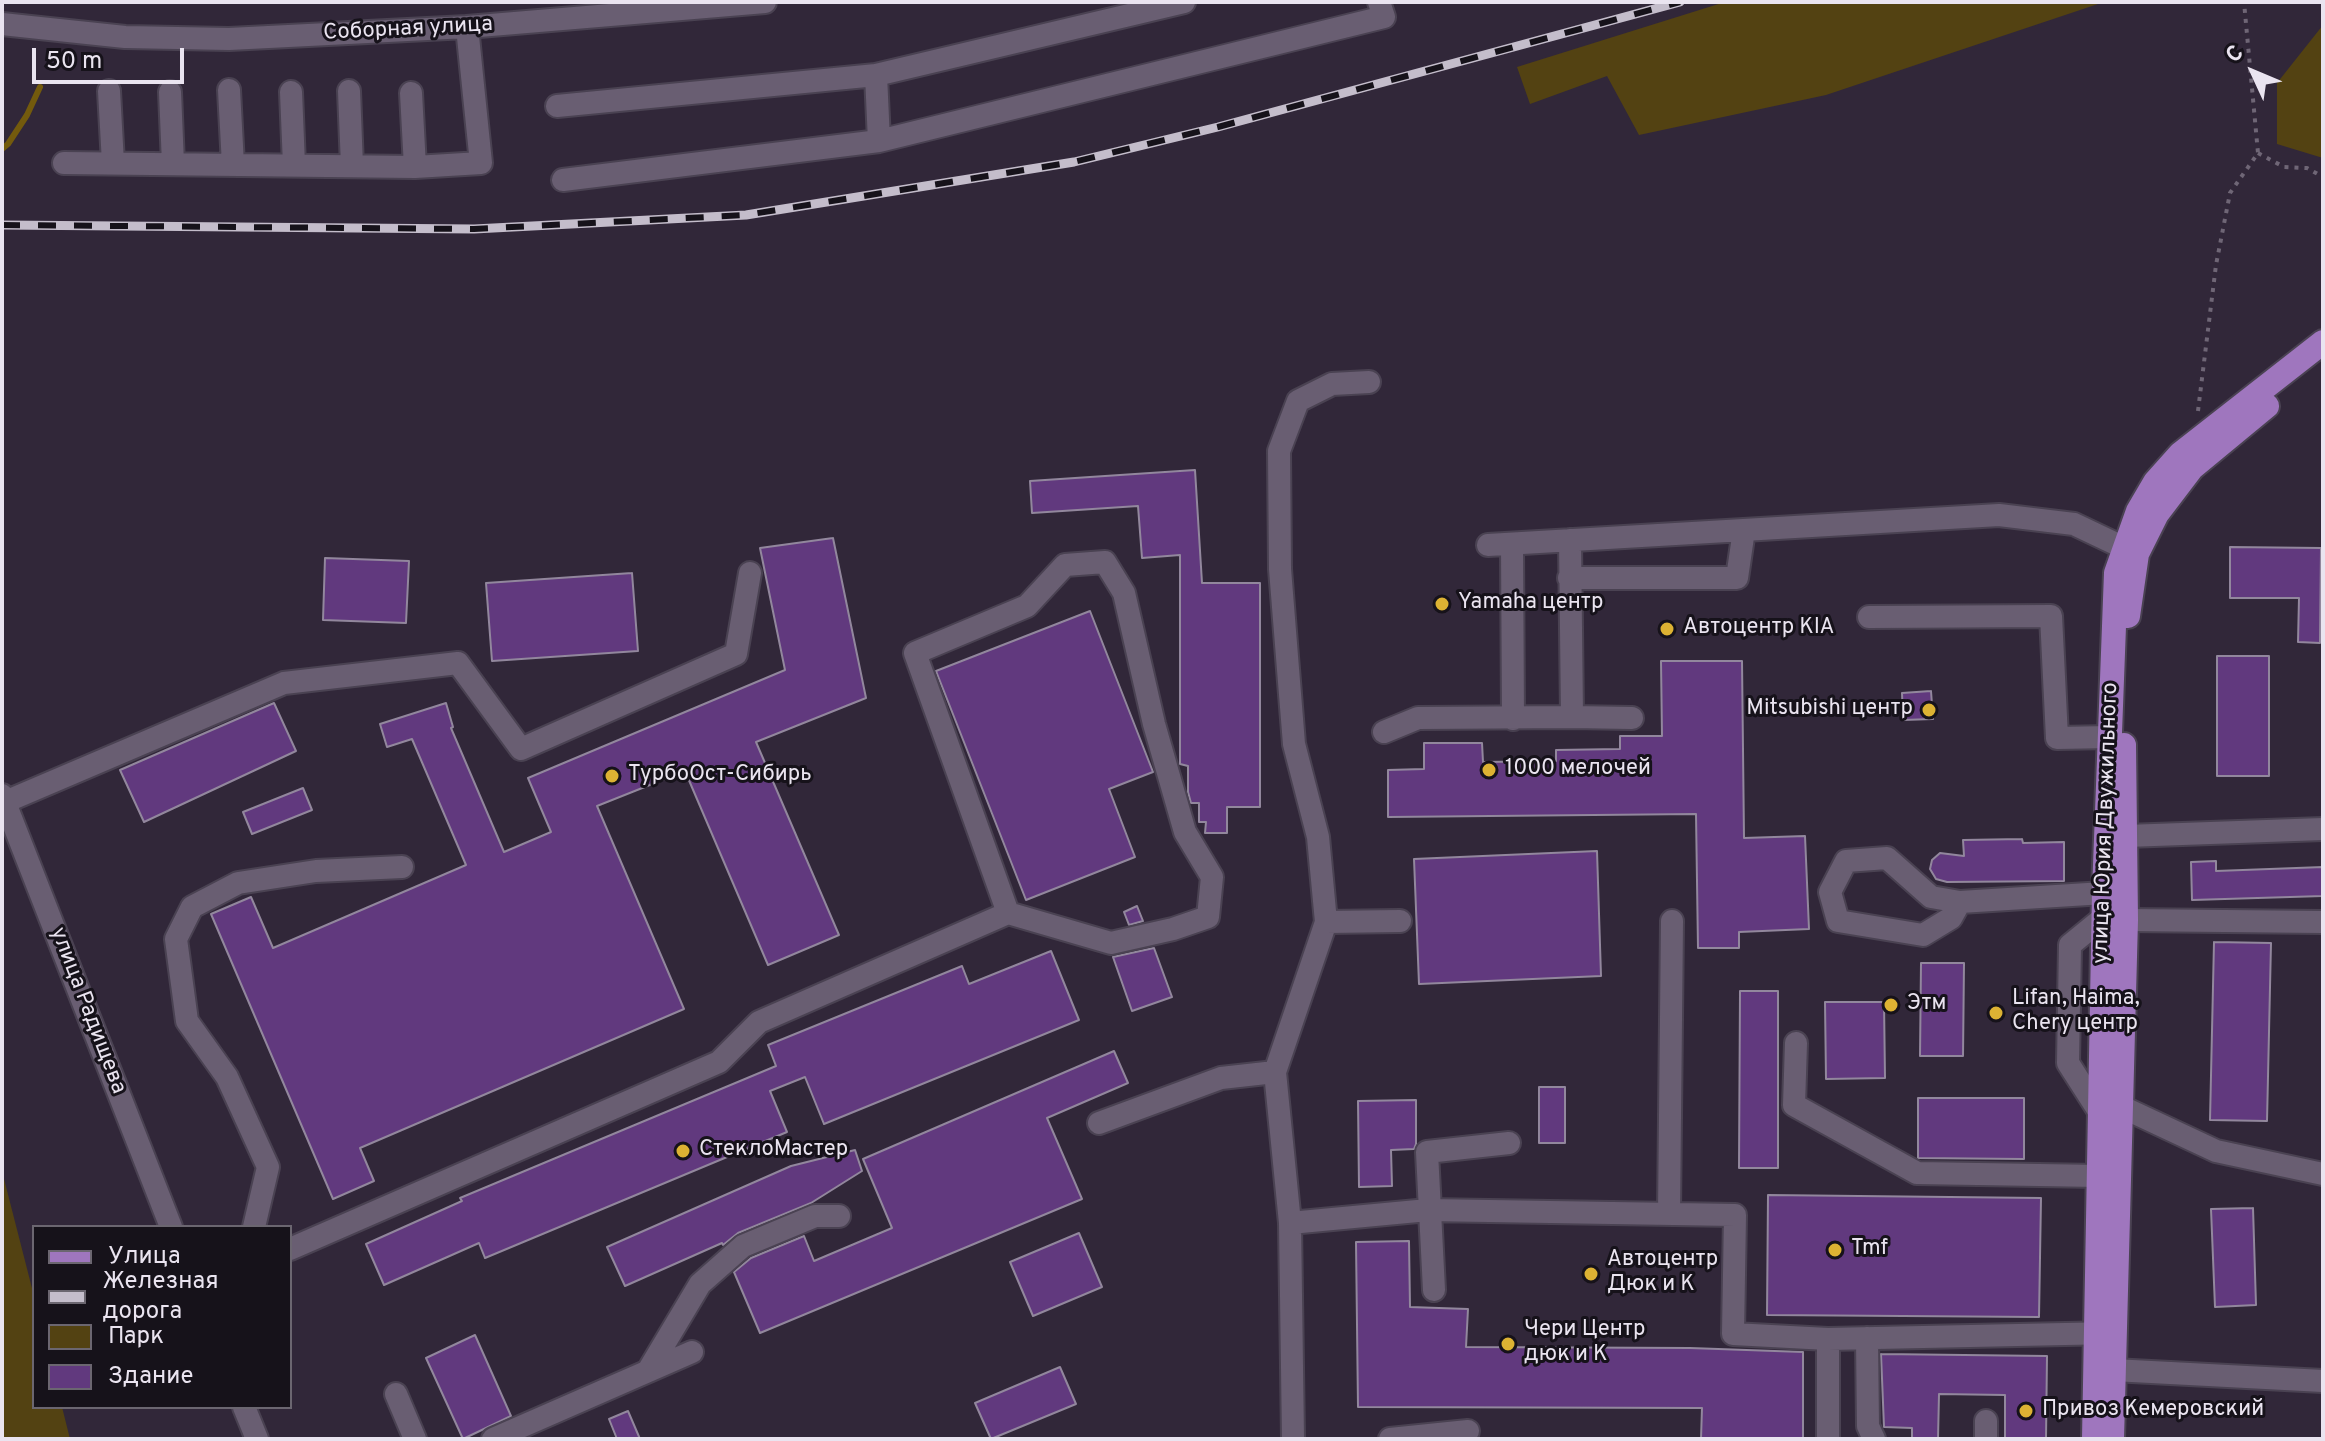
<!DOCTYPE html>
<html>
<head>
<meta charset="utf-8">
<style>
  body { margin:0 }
  #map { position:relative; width:2325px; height:1441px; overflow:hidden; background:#312739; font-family:Overpass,sans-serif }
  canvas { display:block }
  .frame { position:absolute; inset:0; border:4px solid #eae4f0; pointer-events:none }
  .legend { position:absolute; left:32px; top:1225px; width:260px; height:184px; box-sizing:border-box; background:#16121a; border:2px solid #6b6670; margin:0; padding:10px 14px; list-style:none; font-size:24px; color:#eae4f0 }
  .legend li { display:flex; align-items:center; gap:16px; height:40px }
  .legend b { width:40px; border:2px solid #6b6670 }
  .north { position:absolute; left:2213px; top:32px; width:80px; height:80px; -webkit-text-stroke:6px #16121a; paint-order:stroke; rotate:314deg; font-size:22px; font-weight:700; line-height:32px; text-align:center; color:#eae4f0 }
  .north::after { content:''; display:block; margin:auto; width:28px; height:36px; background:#eae4f0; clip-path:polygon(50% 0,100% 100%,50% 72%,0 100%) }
  .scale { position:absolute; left:32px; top:48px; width:152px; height:36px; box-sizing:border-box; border:4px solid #eae4f0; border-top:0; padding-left:10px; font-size:24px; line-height:28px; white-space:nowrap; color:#eae4f0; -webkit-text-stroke:6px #16121a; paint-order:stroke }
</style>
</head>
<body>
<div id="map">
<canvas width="2325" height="1441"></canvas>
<div class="frame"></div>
<ul class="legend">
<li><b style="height:10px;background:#9f76be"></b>Улица</li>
<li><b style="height:10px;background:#c4bdcb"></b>Железная дорога</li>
<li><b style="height:22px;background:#534212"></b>Парк</li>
<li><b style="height:22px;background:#61397e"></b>Здание</li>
</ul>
<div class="north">С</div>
<div class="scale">50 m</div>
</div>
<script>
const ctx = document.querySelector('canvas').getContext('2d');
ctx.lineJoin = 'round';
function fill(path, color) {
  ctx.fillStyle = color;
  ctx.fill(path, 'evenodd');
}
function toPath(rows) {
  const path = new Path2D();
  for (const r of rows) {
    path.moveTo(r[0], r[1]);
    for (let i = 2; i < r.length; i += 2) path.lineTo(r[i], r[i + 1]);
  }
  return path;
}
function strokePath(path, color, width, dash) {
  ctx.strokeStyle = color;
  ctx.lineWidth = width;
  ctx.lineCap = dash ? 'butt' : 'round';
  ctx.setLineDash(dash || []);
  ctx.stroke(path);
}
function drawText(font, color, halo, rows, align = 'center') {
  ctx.font = font + ' Overpass,sans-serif';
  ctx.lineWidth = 6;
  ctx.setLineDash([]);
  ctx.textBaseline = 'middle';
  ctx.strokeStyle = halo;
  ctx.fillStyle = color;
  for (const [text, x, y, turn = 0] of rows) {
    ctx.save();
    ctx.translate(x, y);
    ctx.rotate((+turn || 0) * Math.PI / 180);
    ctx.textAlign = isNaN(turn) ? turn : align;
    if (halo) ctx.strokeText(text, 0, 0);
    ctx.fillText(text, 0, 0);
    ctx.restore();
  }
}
fill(toPath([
  [1725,2,2104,2,1826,95,1639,135,1607,76,1530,104,1517,67],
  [2323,25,2323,158,2277,144,2277,83],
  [2,1171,34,1296,34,1407,62,1407,70,1439,2,1439]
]), '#534212');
strokePath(toPath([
  [2,149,8,144,27,115,40,87]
]), '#735a0d', 6);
const building = toPath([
  [1195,470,1202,583,1260,583,1260,807,1227,807,1227,833,1205,833,1206,822,1199,822,1199,803,1191,803,1188,792,1188,766,1180,764,1180,555,1142,558,1138,506,1032,513,1030,481,1195,470],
  [833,538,866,698,756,742,839,935,768,965,685,771,597,806,684,1009,360,1148,374,1181,333,1199,211,914,251,897,273,948,466,865,412,739,387,747,380,724,446,703,453,727,451,728,504,852,551,832,528,778,785,670,760,548,833,538],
  [2230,547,2321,548,2320,643,2298,642,2299,598,2230,598,2230,547],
  [325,558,409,561,406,623,323,620,325,558],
  [632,573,638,651,492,661,486,583,632,573],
  [1090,611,1153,772,1109,789,1135,857,1026,900,936,671,1090,611],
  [2217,656,2269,656,2269,776,2217,776,2217,656],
  [1661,661,1742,661,1744,838,1805,836,1809,929,1739,932,1739,948,1698,948,1696,814,1388,817,1388,770,1424,769,1424,743,1482,743,1483,762,1556,761,1556,750,1620,749,1620,736,1662,736,1661,661],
  [1931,691,1933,719,1903,720,1902,693,1931,691],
  [274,703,296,751,144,822,120,770,274,703],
  [303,788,312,810,252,834,243,812,303,788],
  [2022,839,2023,843,2064,842,2064,881,1947,882,1936,879,1930,869,1932,860,1940,853,1964,856,1963,840,2022,839],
  [1597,851,1601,976,1419,984,1414,859,1597,851],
  [2216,861,2216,871,2323,867,2323,896,2192,900,2191,862,2216,861],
  [1137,906,1143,921,1129,925,1124,912,1137,906],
  [2214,942,2271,943,2267,1121,2210,1120,2214,942],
  [1154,948,1172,997,1132,1011,1113,957,1154,948],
  [1051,951,1079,1020,824,1124,805,1077,770,1091,787,1132,485,1258,479,1243,384,1285,366,1244,462,1201,460,1198,776,1066,768,1045,962,966,969,984,1051,951],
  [1921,963,1964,963,1963,1056,1920,1056,1921,963],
  [1740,991,1778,991,1778,1168,1739,1168,1740,991],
  [1825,1002,1884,1002,1885,1078,1826,1079,1825,1002],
  [1114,1051,1128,1083,1047,1118,1082,1199,760,1333,734,1272,751,1258,804,1236,814,1261,892,1228,863,1159,1114,1051],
  [1539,1087,1565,1087,1565,1143,1539,1143,1539,1087],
  [1918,1098,2024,1098,2024,1159,1918,1158,1918,1098],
  [1416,1100,1416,1144,1414,1149,1391,1150,1392,1186,1359,1187,1358,1101,1416,1100],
  [855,1150,862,1171,811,1203,738,1233,723,1245,722,1243,625,1286,607,1247,791,1166,855,1150],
  [1768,1195,2041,1198,2039,1317,1767,1315,1768,1195],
  [2253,1208,2256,1305,2215,1307,2211,1209,2253,1208],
  [1079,1233,1102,1287,1033,1316,1010,1262,1079,1233],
  [1409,1241,1410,1307,1468,1309,1466,1347,1690,1348,1803,1352,1803,1439,1701,1439,1702,1408,1358,1407,1356,1242,1409,1241],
  [475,1335,511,1416,463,1439,426,1358,475,1335],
  [1881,1354,2047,1356,2046,1439,2005,1439,2005,1395,1939,1394,1938,1439,1912,1439,1912,1428,1884,1427,1881,1354],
  [1060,1367,1076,1404,991,1439,975,1403,1060,1367],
  [628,1411,640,1439,617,1439,609,1419,628,1411]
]);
fill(building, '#61397e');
strokePath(building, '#92879d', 2);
const minor = toPath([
  [2,24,125,37,229,39,467,27,765,2],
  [876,75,879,141],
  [229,90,233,165],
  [109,91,113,163],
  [349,91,352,166],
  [170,92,173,164],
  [291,92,294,165],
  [411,93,415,167],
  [557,106,876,75,1184,2],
  [64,163,415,167,481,163,467,27],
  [563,180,879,141,1384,17,1379,2],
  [1570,540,1572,717,1632,718],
  [1512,544,1513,719],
  [1488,545,1999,515,2074,524,2137,554],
  [1569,578,1737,578,1744,530],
  [1869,617,2051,616,2057,738,2110,737],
  [1384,732,1418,718,1572,717],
  [2,795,171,1227],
  [5,802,284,683,458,663,521,749,736,654,750,573],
  [2126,836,2323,829],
  [1960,902,1931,897,1887,858,1846,861,1830,892,1838,921,1923,935,1951,918,1960,902,2120,892],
  [2126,920,2323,922],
  [1326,922,1400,921],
  [1796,1043,1794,1105,1917,1173,2099,1176],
  [2122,1107,2216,1151,2323,1174],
  [2100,1113,2068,1063,2070,945,2103,918],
  [1099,1123,1221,1078,1275,1072],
  [1669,1214,1672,921],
  [1290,1223,1428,1210,1735,1215,1733,1334,1828,1339,2113,1333],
  [254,1227,268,1167,227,1077,187,1021,176,939,192,907,238,883,316,871,402,867],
  [290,1249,719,1062,759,1022,1008,913,915,653,1027,606,1065,565,1105,562,1124,593,1154,724,1185,832,1212,877,1208,917,1173,929,1111,943,1008,913],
  [1434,1290,1427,1152,1509,1143],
  [1867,1338,1868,1426,1874,1439],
  [2113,1370,2323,1381],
  [648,1371,700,1284,743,1246,815,1216,839,1216],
  [396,1394,415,1439],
  [244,1407,257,1439],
  [493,1439,692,1352],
  [1293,1439,1290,1223,1275,1072,1326,922,1318,837,1294,744,1280,569,1279,451,1298,401,1332,384,1369,382],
  [1390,1439,1468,1431],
  [1828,1439,1828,1339],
  [1986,1439,1986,1421]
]);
const major = toPath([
  [2128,616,2137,554,2157,514,2192,468,2267,406],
  [2094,1439,2104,892,2116,573,2138,511,2155,482,2180,454,2323,342],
  [2112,1439,2126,920,2124,745]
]);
strokePath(minor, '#4a4252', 26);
strokePath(major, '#4a4252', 28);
strokePath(toPath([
  [2258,153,2284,167,2307,168,2323,177],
  [2198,411,2216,265,2230,193,2258,153,2244,2]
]), '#6f6676', 4, [4, 6]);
strokePath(minor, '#695e72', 22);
strokePath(major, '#9f76be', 24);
const rail = toPath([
  [2,225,474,229,746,215,1074,162,1218,127,1680,2]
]);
strokePath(rail, '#c4bdcb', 9);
strokePath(rail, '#16121a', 6, [18]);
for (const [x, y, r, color] of [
  [1442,604,8,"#ddb233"],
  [1667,629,8,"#ddb233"],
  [1929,710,8,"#ddb233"],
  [1489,770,8,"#ddb233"],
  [612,776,8,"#ddb233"],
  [1891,1005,8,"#ddb233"],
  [1996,1013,8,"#ddb233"],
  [683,1151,8,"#ddb233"],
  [1835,1250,8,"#ddb233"],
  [1591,1274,8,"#ddb233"],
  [1508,1344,8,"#ddb233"],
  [2026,1411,8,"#ddb233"]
]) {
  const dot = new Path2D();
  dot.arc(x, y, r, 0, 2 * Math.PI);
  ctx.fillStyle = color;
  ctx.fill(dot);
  strokePath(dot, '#16121a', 3);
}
drawText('22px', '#eae4f0', '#16121a', [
  ["Соборная улица",408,30,-3],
  ["улица Юрия Двужильного",2107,823,-88],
  ["улица Радищева",87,1011,69]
]);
drawText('22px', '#eae4f0', '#16121a', [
  ["Yamaha центр",1458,604],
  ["Автоцентр KIA",1683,629],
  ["Mitsubishi центр",1913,710,"right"],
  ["1000 мелочей",1505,770],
  ["ТурбоОст-Сибирь",628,776],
  ["Lifan, Haima,",2012,1000],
  ["Chery центр",2012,1025],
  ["Этм",1907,1005],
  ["СтеклоМастер",699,1151],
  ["Tmf",1851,1250],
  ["Автоцентр",1607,1261],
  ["Дюк и К",1607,1286],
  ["Чери Центр",1524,1331],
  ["дюк и К",1524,1356],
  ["Привоз Кемеровский",2042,1411]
], 'left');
</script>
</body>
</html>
